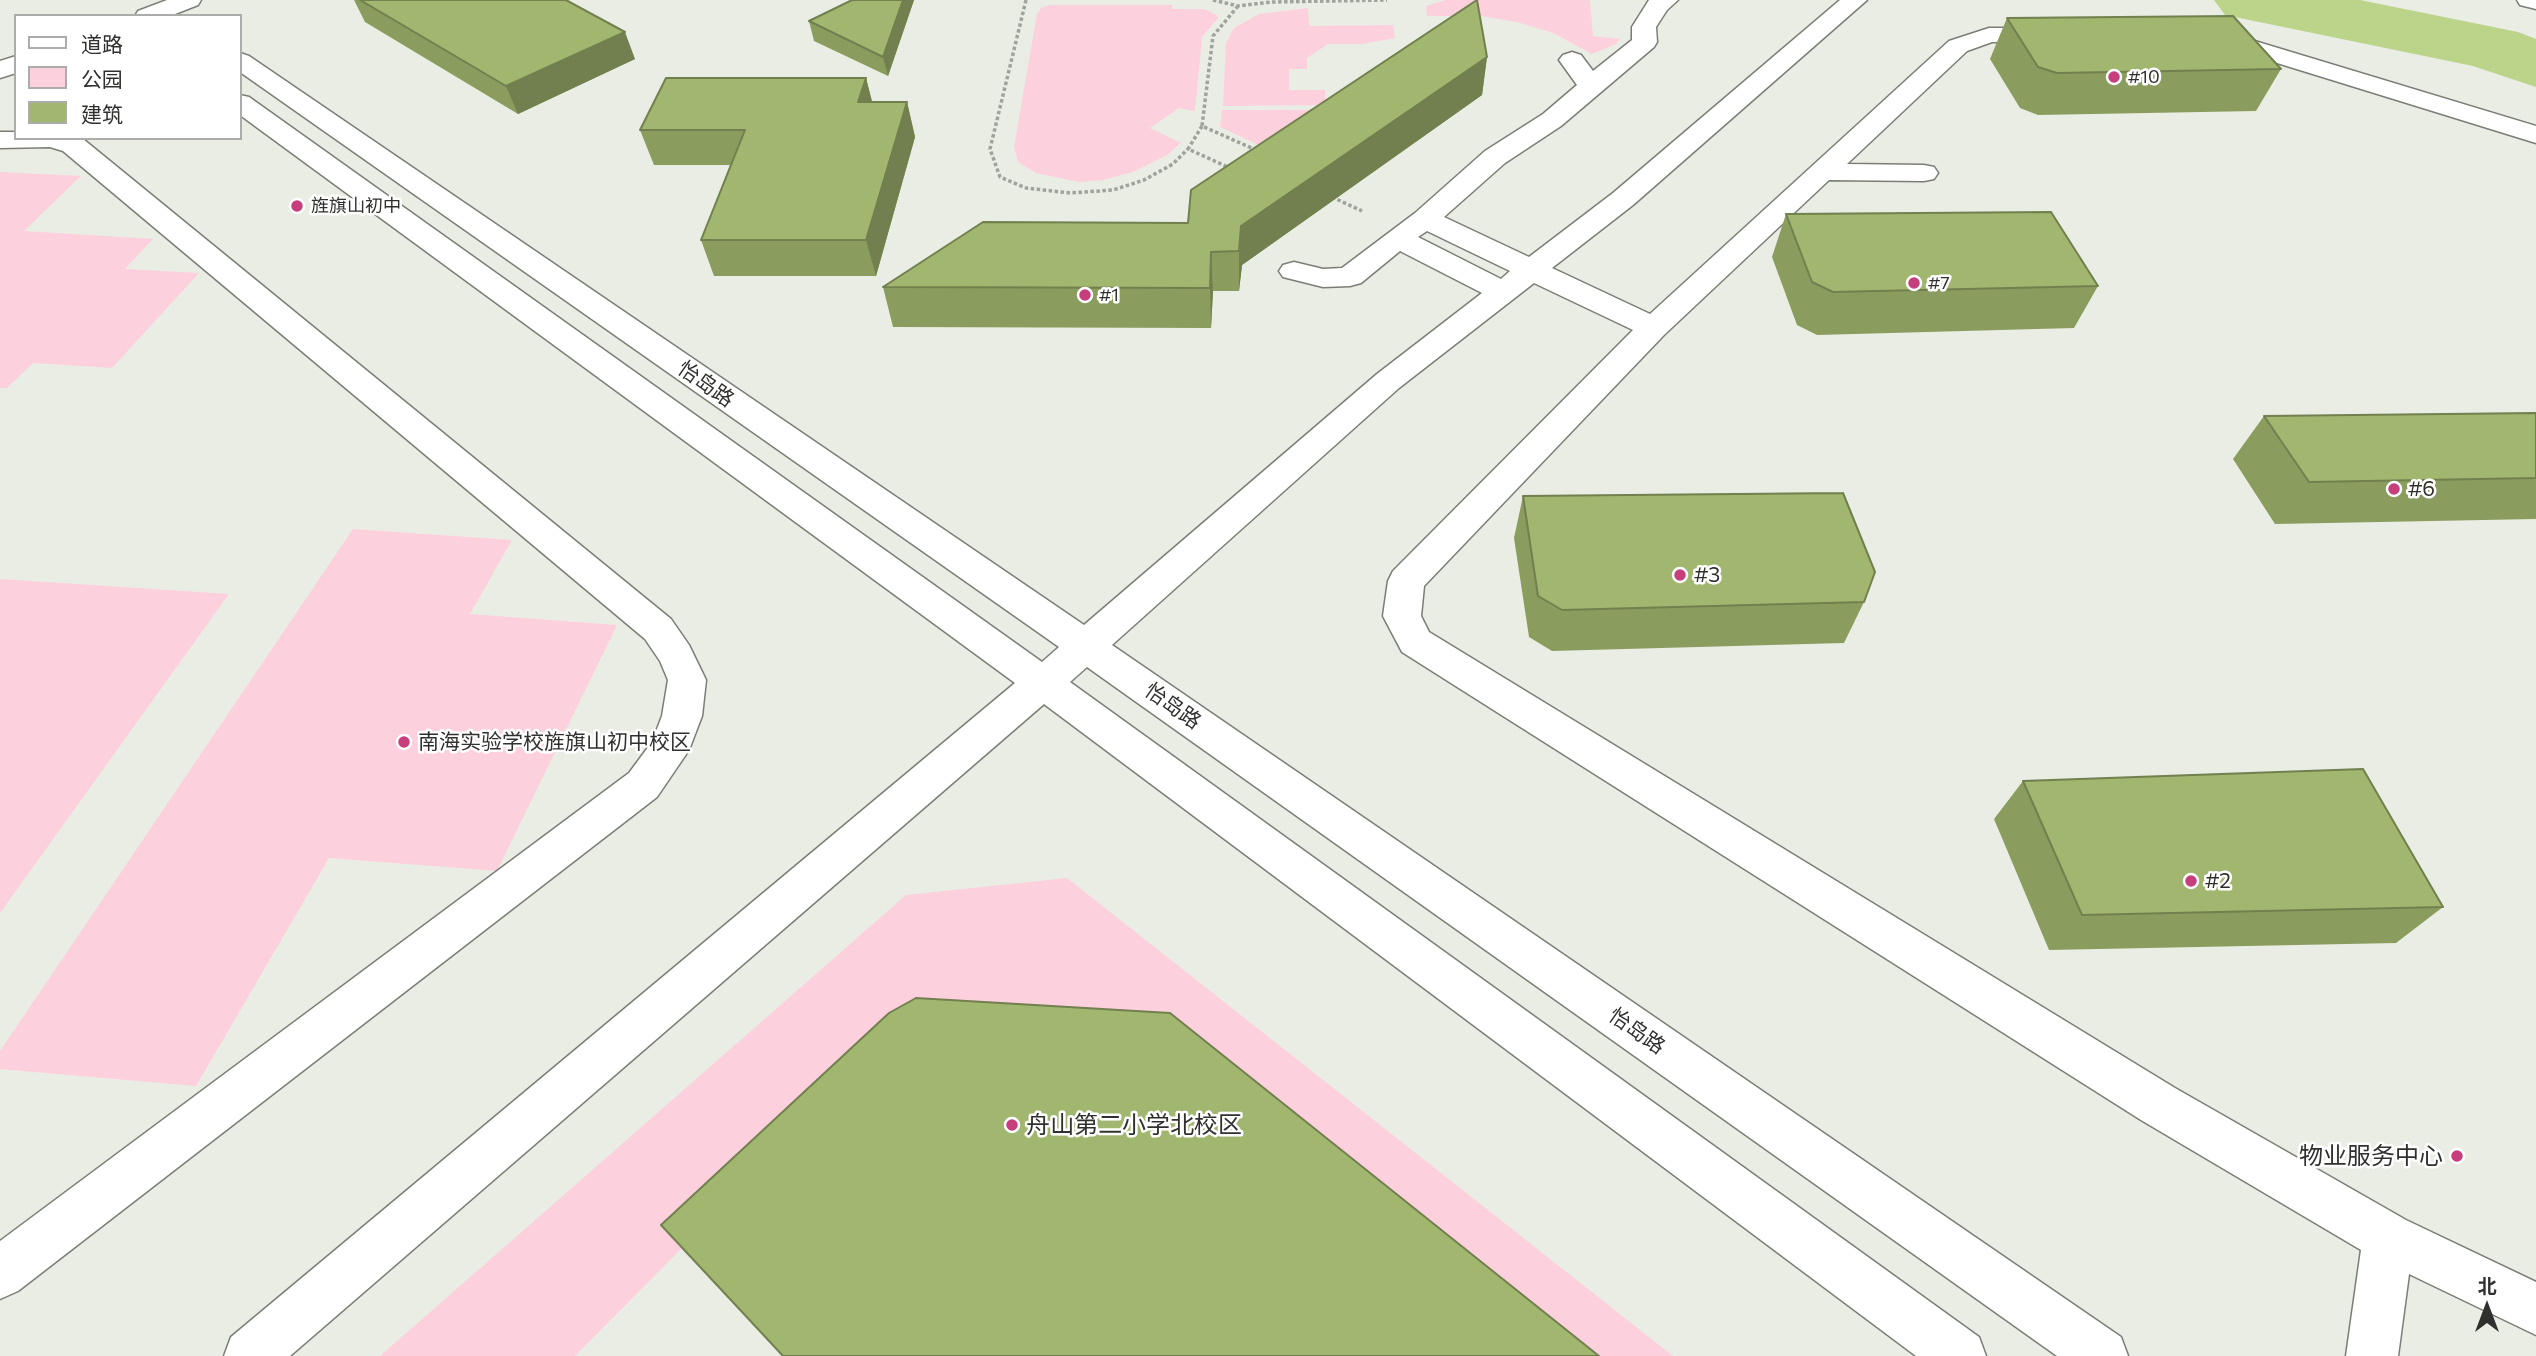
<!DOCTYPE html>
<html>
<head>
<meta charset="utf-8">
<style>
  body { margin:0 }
  #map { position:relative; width:2536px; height:1356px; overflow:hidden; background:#eaede4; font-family:Commissioner,"Noto Sans SC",sans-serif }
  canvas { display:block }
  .legend { position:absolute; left:14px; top:14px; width:228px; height:126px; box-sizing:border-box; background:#fff; border:2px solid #acadab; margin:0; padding:9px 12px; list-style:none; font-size:21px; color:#30312e }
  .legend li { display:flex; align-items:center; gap:14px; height:35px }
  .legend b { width:35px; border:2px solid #acadab }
  .north { position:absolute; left:2452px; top:1272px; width:70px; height:70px; -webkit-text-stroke:5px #fff; paint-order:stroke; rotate:0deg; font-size:19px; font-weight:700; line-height:28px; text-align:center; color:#30312e }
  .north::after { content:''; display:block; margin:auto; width:24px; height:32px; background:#30312e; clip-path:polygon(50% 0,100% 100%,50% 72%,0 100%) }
</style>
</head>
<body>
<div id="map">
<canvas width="2536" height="1356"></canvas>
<ul class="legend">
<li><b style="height:9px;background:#fff"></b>道路</li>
<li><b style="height:19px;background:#fdd0de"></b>公园</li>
<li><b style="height:19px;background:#a1b76f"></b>建筑</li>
</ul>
<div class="north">北</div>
</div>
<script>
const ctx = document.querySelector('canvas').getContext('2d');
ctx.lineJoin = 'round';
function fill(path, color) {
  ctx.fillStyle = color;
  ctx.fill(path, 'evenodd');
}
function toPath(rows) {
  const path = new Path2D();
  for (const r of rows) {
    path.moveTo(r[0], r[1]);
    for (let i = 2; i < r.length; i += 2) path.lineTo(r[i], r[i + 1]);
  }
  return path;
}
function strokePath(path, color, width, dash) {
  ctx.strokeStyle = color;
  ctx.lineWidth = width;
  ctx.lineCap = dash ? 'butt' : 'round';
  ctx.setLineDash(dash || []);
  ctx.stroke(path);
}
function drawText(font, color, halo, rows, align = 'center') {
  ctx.font = font + ' Commissioner,"Noto Sans SC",sans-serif';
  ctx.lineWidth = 5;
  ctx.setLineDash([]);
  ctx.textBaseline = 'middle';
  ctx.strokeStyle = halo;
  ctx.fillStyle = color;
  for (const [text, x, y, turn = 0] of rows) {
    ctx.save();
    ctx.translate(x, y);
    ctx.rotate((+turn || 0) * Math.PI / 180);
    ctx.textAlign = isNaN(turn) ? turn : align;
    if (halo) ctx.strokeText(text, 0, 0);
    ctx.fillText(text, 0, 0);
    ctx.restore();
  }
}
fill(toPath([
  [1446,0,1590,0,1593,36,1620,39,1616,44,1592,54,1553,33,1517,22,1481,16,1427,16,1426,6],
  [1050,5,1172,5,1172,9,1204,9,1217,15,1218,18,1202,37,1195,111,1179,108,1150,128,1181,143,1167,155,1133,172,1103,180,1079,182,1036,173,1018,162,1014,147,1037,14,1041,8],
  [1308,8,1309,26,1393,25,1395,38,1362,44,1328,44,1307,58,1307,69,1289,69,1289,90,1325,90,1325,105,1223,106,1226,43,1234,28,1259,14],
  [1222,110,1344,110,1293,161,1220,127],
  [0,172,81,176,24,231,153,239,125,269,199,273,112,368,33,363,7,388,0,388],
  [353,529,512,540,470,614,617,625,497,871,329,858,196,1086,0,1069,0,1051],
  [0,579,229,594,0,913],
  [1067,878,1673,1356,1565,1356,684,1246,575,1356,380,1356,906,895]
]), '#fdd0de');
fill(toPath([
  [2214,0,2360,0,2518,32,2536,39,2536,87,2473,66,2225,15,2214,0]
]), '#bcd38a');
const minor = toPath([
  [167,0,201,0,198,5,170,16,135,16,138,11,167,0],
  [1649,0,1678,0,1667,10,1656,27,1657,42,1654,47,1561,126,1505,163,1444,217,1529,257,1613,193,1840,0,1867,0,1633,205,1552,268,1650,314,1949,41,1989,28,2050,28,2059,30,2062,35,2059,40,2050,42,1992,42,1967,51,1847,164,1924,165,1934,167,1938,173,1934,179,1924,181,1829,180,1664,335,1424,586,1421,616,1429,632,2175,1088,2406,1220,2536,1282,2536,1335,2409,1274,2398,1356,2346,1356,2361,1250,2141,1120,1402,652,1383,616,1388,581,1393,571,1633,330,1534,283,1399,388,1112,645,2121,1337,2128,1356,2057,1356,1087,667,1070,682,1979,1337,1986,1356,1916,1356,1044,704,290,1356,224,1356,231,1337,1015,683,240,115,240,95,249,97,1042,662,1059,647,240,72,240,53,249,56,1084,625,1377,374,1482,293,1400,251,1361,283,1350,286,1323,287,1283,277,1279,271,1283,265,1294,262,1323,269,1342,268,1415,213,1485,151,1543,114,1577,85,1559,60,1563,55,1572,52,1581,55,1593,71,1632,40,1632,27,1649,0],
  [1427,231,1510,271,1501,279,1418,237,1427,231],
  [2517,0,2536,0,2536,9,2520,5,2517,0],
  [2215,29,2536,126,2536,143,2206,41,2203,36,2206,31,2215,29],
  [16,56,16,73,0,78,0,61,16,56],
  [0,132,16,132,16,138,83,139,671,619,689,645,706,680,702,716,689,750,657,797,18,1291,0,1299,0,1241,629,773,652,742,662,716,668,680,660,661,645,639,63,151,50,147,0,148,0,132]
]);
strokePath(minor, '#7b7e76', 3);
strokePath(toPath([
  [1026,0,990,149,1000,177,1026,188,1070,193,1113,190,1144,180,1173,164,1188,149],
  [1213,0,1238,6,1271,2,1387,0],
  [1238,6,1213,36,1202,126,1256,150],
  [1202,126,1188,149,1230,168],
  [1332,197,1362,211]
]), '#a0a29c', 3.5, [3.5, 2.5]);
fill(minor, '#fff');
fill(toPath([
  [354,0,566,0,635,59,518,114,365,22],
  [852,0,914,0,888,76,814,41,809,21],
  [2007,18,2281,69,2256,111,2038,115,2020,108,1990,59],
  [1487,57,1482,95,1242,265,1239,291,1213,291,1211,328,893,327,883,287,1188,223],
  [866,78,872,102,907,102,915,137,876,276,714,276,701,240,730,165,654,165,640,130],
  [1786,214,2098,286,2074,328,1817,335,1797,325,1772,257],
  [2536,413,2536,519,2275,524,2233,459,2264,416],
  [1523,496,1864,602,1844,643,1552,651,1529,637,1514,538],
  [2023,781,2443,907,2396,943,2049,950,1994,819]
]), '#8a9d5f');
fill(toPath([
  [903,0,914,0,888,76,883,57],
  [625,32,635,59,518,114,506,86],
  [1487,57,1482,95,1242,265,1239,291,1239,251,1241,226],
  [866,78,875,113,858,102],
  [907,102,915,137,876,276,866,240],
  [1211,252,1213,291,1211,328,1210,288]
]), '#71804e');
const building = toPath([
  [360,0,566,0,625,32,506,86,360,0],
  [852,0,903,0,883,57,809,21,852,0],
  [1477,0,1487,57,1241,226,1239,251,1211,252,1210,288,883,287,983,222,1188,223,1191,190,1477,0],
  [2233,16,2281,69,2057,73,2038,67,2007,18,2233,16],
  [666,78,866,78,858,102,907,102,866,240,701,240,745,130,640,130,666,78],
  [2051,212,2098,286,1833,292,1812,282,1786,214,2051,212],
  [2536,413,2536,478,2309,482,2264,416,2536,413],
  [1843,493,1875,572,1864,602,1562,610,1538,596,1523,496,1843,493],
  [2363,769,2443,907,2082,915,2023,781,2363,769],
  [916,998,1170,1013,1599,1356,783,1356,661,1225,889,1013,916,998]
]);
fill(building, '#a1b76f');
strokePath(building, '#71804e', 2);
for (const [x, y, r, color] of [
  [2114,77,7,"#c63e7b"],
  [297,206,7,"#c63e7b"],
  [1914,283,7,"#c63e7b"],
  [1085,295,7,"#c63e7b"],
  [2394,489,7,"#c63e7b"],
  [1680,575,7,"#c63e7b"],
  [404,742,7,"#c63e7b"],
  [2191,881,7,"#c63e7b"],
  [1012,1125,7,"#c63e7b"],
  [2457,1156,7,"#c63e7b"]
]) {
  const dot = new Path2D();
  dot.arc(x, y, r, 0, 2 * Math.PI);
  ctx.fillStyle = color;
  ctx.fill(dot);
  strokePath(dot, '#fff', 2.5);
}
drawText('18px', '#30312e', '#fff', [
  ["#10",2128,77],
  ["旌旗山初中",311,206],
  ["#7",1928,283],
  ["#1",1099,295]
], 'left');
drawText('21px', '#30312e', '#fff', [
  ["怡岛路",706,384,35],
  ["怡岛路",1173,706,35],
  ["怡岛路",1637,1031,35]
]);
drawText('21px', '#30312e', '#fff', [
  ["#6",2408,489],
  ["#3",1694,575],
  ["南海实验学校旌旗山初中校区",418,742],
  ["#2",2205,881]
], 'left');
drawText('24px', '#30312e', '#fff', [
  ["舟山第二小学北校区",1026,1125],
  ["物业服务中心",2443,1156,"right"]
], 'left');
</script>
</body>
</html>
